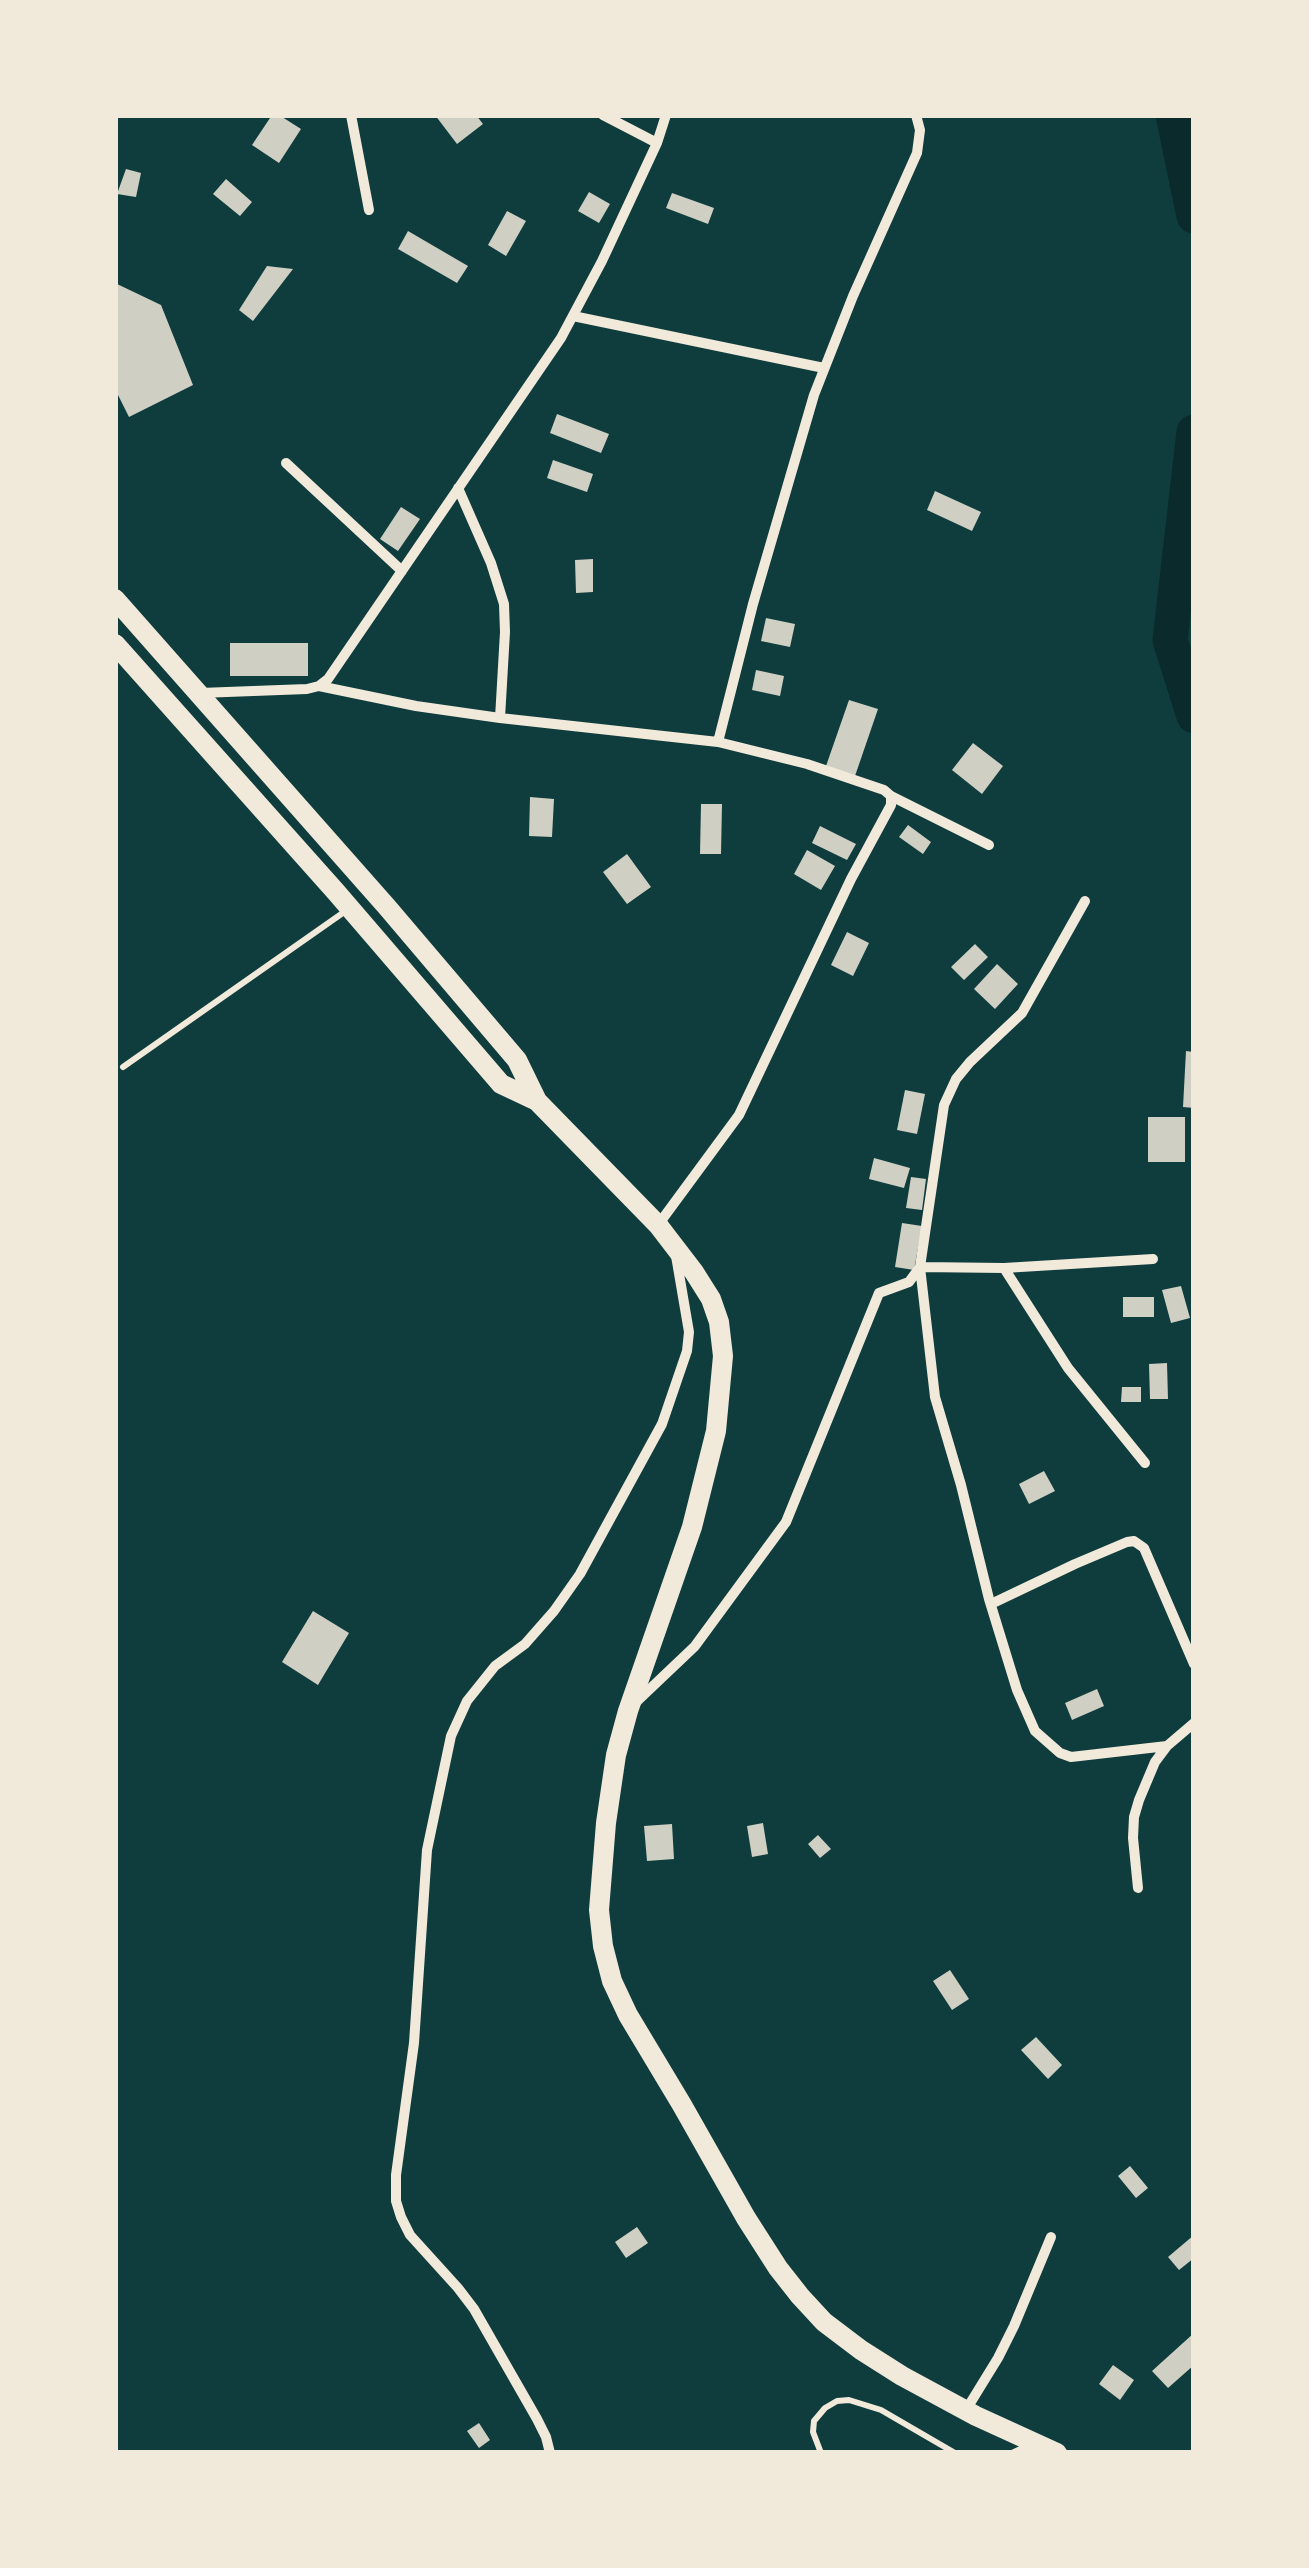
<!DOCTYPE html>
<html>
<head>
<meta charset="utf-8">
<style>
  body { margin:0 }
  #map { position:relative; width:1309px; height:2568px; overflow:hidden; background:#0f3d3e; font-family:Poppins,sans-serif }
  canvas { display:block }
  .frame { position:absolute; inset:0; border:118px solid #f1e9da; pointer-events:none }
</style>
</head>
<body>
<div id="map">
<canvas width="1309" height="2568"></canvas>
<div class="frame"></div>
</div>
<script>
const ctx = document.querySelector('canvas').getContext('2d');
ctx.lineJoin = 'round';
function toPath(rows) {
  const path = new Path2D();
  for (const r of rows) {
    path.moveTo(r[0], r[1]);
    for (let i = 2; i < r.length; i += 2) path.lineTo(r[i], r[i + 1]);
  }
  return path;
}
function strokePath(path, color, width, dash) {
  ctx.strokeStyle = color;
  ctx.lineWidth = width;
  ctx.lineCap = dash ? 'butt' : 'round';
  ctx.setLineDash(dash || []);
  ctx.stroke(path);
}
function fill(path, color) {
  ctx.fillStyle = color;
  ctx.fill(path, 'evenodd');
}
strokePath(toPath([
  [1173,115,1194,216],
  [1194,432,1170,640,1194,716]
]), '#0a2a2b', 35);
fill(toPath([
  [272,115,279,115,301,129,279,163,252,145],
  [435,115,476,115,483,124,457,144],
  [126,169,141,173,136,197,117,194],
  [226,179,252,202,240,216,213,194],
  [589,192,610,204,599,223,578,211],
  [672,193,714,208,708,224,666,208],
  [507,211,526,221,506,256,488,245],
  [408,231,468,266,457,283,398,249],
  [267,266,293,269,253,321,239,310],
  [115,283,161,305,193,385,129,417,115,389],
  [557,414,609,434,601,453,550,433],
  [553,460,593,474,587,492,547,478],
  [935,491,981,512,972,531,927,510],
  [401,507,420,519,398,551,380,539],
  [593,559,593,592,576,593,575,560],
  [766,618,795,624,790,647,761,641],
  [230,643,308,643,308,676,230,676],
  [756,670,784,676,780,696,752,690],
  [849,700,878,709,855,776,826,766],
  [973,743,1003,766,982,794,952,770],
  [530,797,554,799,552,837,529,836],
  [701,804,722,804,721,854,700,854],
  [908,825,931,842,923,854,899,837],
  [820,826,856,844,847,860,812,843],
  [807,850,835,866,821,890,794,874],
  [627,854,651,887,627,904,603,872],
  [847,932,869,943,853,976,831,965],
  [975,944,988,957,964,980,951,967],
  [997,964,1018,984,995,1009,974,989],
  [1186,1051,1194,1052,1194,1108,1183,1107],
  [905,1090,925,1094,917,1134,897,1130],
  [1148,1117,1185,1117,1185,1162,1148,1162],
  [874,1158,910,1168,904,1188,869,1179],
  [911,1177,926,1179,922,1210,906,1208],
  [902,1223,922,1226,914,1270,895,1267],
  [1181,1286,1190,1318,1171,1323,1162,1290],
  [1123,1297,1154,1297,1154,1317,1123,1317],
  [1167,1363,1168,1399,1150,1399,1149,1364],
  [1122,1387,1141,1387,1141,1402,1121,1402],
  [1044,1471,1055,1491,1029,1504,1019,1484],
  [313,1611,349,1633,318,1685,282,1662],
  [1097,1689,1104,1706,1072,1720,1065,1703],
  [763,1823,768,1854,752,1857,747,1826],
  [672,1824,674,1859,647,1861,644,1826],
  [818,1835,831,1849,820,1858,808,1844],
  [950,1970,969,1999,952,2010,933,1981],
  [1036,2037,1062,2065,1048,2079,1021,2050],
  [1130,2166,1148,2188,1136,2198,1118,2176],
  [637,2227,648,2243,626,2258,615,2242],
  [1194,2235,1194,2258,1179,2270,1168,2257],
  [1194,2333,1194,2365,1168,2388,1152,2371],
  [1113,2365,1134,2380,1120,2400,1099,2384],
  [479,2423,490,2440,479,2448,467,2431]
]), '#cfcfc3');
strokePath(toPath([
  [123,1067,347,910],
  [821,2453,813,2432,814,2421,825,2408,837,2401,849,2400,881,2410,955,2453],
  [1012,2453,1029,2445]
]), '#f1e9da', 6);
strokePath(toPath([
  [351,115,369,210],
  [603,115,657,143],
  [573,316,824,368],
  [286,463,402,571],
  [458,488,491,563,504,604,505,632,500,718],
  [319,686,416,706,500,718,718,742,807,764,884,790,891,796,891,805,851,879,739,1115,658,1225],
  [200,693,307,689,319,686,328,679,561,338,602,261,657,143,666,115],
  [718,742,753,604,814,395,853,296,917,153,920,130,916,115],
  [891,796,989,845],
  [1085,901,1022,1013,970,1062,956,1079,944,1105,920,1267,935,1397,961,1485,989,1599,1017,1690,1035,1731,1060,1753,1071,1757,1167,1746],
  [1004,1268,1068,1368,1145,1463],
  [991,1604,1075,1564,1127,1542,1134,1541,1144,1548,1194,1664],
  [635,1703,695,1646,786,1522,879,1293,909,1282,920,1267,1004,1268,1153,1259],
  [1138,1888,1133,1838,1134,1817,1139,1800,1155,1762,1167,1746,1194,1723],
  [966,2410,998,2358,1014,2326,1051,2237],
  [550,2453,546,2437,537,2419,474,2309,458,2288,410,2235,401,2217,396,2201,396,2175,414,2043,427,1850,451,1736,467,1701,495,1666,525,1644,554,1611,580,1574,662,1424,687,1351,689,1332,676,1256]
]), '#f1e9da', 10);
strokePath(toPath([
  [115,599,387,907,517,1060,537,1101,658,1225,694,1272,711,1299,719,1322,723,1356,716,1431,692,1527,628,1711,616,1755,606,1823,599,1910,603,1946,612,1981,628,2015,682,2105,746,2218,778,2268,800,2296,824,2322,861,2350,902,2376,976,2416,1057,2453],
  [115,644,336,892,501,1084,537,1101]
]), '#f1e9da', 20);
</script>
</body>
</html>
